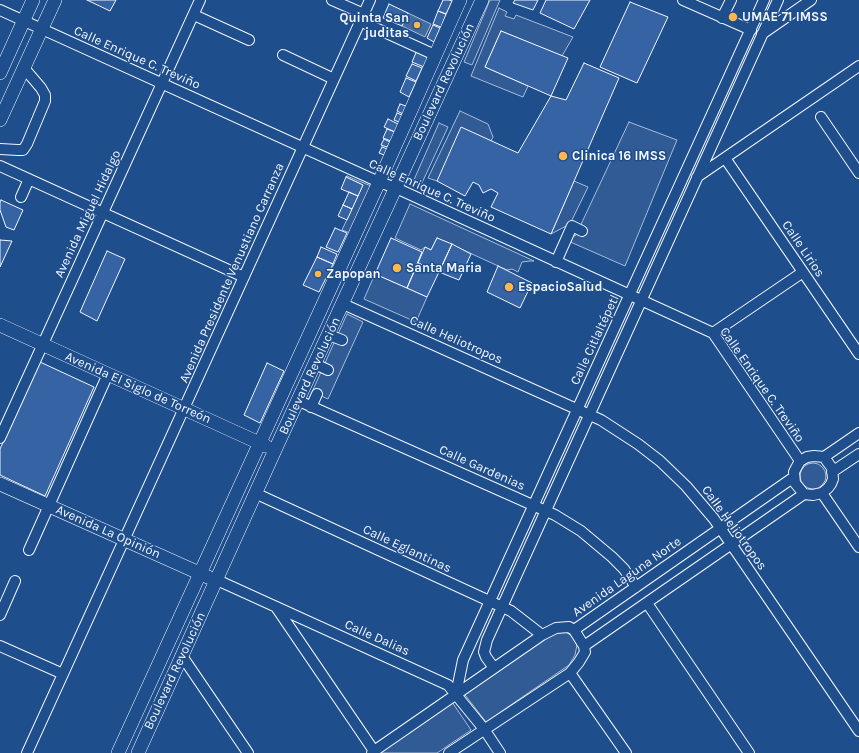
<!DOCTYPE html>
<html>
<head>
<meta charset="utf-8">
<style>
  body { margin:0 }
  canvas { display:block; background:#1f4e8c }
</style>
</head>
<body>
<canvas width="859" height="753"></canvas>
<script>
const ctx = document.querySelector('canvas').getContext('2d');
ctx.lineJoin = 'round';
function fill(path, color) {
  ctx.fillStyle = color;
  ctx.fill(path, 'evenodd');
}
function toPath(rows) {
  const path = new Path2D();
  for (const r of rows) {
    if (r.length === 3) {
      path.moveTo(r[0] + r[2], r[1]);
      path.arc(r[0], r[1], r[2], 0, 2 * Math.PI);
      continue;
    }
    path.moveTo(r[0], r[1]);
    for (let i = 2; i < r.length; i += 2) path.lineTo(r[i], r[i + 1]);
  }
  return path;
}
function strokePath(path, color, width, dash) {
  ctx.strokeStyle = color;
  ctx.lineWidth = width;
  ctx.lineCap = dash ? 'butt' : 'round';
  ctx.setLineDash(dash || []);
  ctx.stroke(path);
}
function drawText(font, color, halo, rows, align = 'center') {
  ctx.font = font + ' Karla,sans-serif';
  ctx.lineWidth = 3;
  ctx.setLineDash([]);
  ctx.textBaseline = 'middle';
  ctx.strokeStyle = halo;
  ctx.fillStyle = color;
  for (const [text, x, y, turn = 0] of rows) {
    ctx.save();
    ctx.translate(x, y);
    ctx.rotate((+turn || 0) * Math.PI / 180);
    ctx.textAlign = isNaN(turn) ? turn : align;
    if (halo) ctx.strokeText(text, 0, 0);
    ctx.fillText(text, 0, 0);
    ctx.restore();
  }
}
const built = toPath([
  [490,0,500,0,472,65,464,62,490,0],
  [499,8,507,12,505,16,514,19,516,15,573,37,562,56,501,31,485,67,528,86,523,97,471,76,499,8],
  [460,111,488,124,493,137,491,141,437,181,428,178,460,111],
  [629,122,677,140,625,266,566,240,576,235,629,122],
  [439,123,448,127,421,185,413,182,439,123],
  [347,176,371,186,350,233,342,230,363,185,346,177,347,176],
  [574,181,588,187,570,224,551,234,574,181],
  [410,204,534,261,530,261,522,262,518,272,512,269,507,270,437,238,431,250,425,247,421,250,395,238,410,204],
  [375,274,427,297,416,322,364,299,375,274],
  [347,314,363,322,328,399,312,392,347,314],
  [813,476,13],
  [564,631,572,636,577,645,575,655,569,665,486,722,462,691,542,634,564,631],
  [450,699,471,730,437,753,371,753,450,699]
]);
fill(built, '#305b95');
strokePath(built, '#a8bbd7', 1);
const water = toPath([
  [408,13,431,24,425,37,402,26,408,13]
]);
fill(water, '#446ba0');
strokePath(water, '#a8bbd7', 1);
const building = toPath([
  [87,0,116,0,110,11,87,0],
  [443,0,449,0,452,1,446,14,438,11,443,0],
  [515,0,538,0,533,10,513,3,515,0],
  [546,0,590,0,574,29,540,13,546,0],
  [630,2,668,17,637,83,600,67,630,2],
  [389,4,408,13,402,26,383,18,389,4],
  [438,11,446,14,441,27,433,24,438,11],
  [433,25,440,28,434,42,427,38,433,25],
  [501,31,568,58,551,96,485,67,501,31],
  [418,48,430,53,424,67,412,62,418,48],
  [584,63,619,78,551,234,491,207,498,193,491,189,483,193,479,185,473,182,465,196,437,181,461,127,518,153,551,96,566,100,584,63],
  [412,64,422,68,416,81,406,76,412,64],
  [406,78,416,82,409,97,400,92,406,78],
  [400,104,406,106,403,114,397,111,400,104],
  [397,113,402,115,399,122,394,120,397,113],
  [388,119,398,124,395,132,384,127,388,119],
  [387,129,395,132,391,141,383,138,387,129],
  [384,139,390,142,387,147,381,145,384,139],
  [382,147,387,149,384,155,379,153,382,147],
  [346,177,363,185,358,196,341,189,346,177],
  [349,192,358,196,352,209,343,205,349,192],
  [1,200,23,210,14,230,6,227,0,210,0,202,1,200],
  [343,205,352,209,347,220,338,216,343,205],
  [335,228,347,233,338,252,326,247,335,228],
  [391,238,422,252,407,288,375,274,391,238],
  [437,238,452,244,439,272,418,263,425,247,431,250,437,238],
  [0,240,12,241,0,267,0,240],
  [452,244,471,254,459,280,439,272,452,244],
  [321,247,337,254,333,264,317,257,321,247],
  [107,251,125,259,97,321,80,312,107,251],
  [317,257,333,264,319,292,303,285,317,257],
  [418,263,439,272,427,297,407,288,418,263],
  [498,266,532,283,520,308,487,292,498,266],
  [40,362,94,387,45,496,0,475,0,449,40,362],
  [267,363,284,371,260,423,244,415,267,363]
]);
fill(building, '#3563a3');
strokePath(building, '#f2f6ff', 1);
const minor = toPath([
  [332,0,364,14],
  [683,0,751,30],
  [0,10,379,182,396,188,713,333,800,461],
  [194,15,249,40],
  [722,18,731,0],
  [360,21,435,55],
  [762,34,811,0],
  [283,55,334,79],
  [821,117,859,173],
  [0,149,18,150,23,150,27,144,45,101,45,95,41,88,24,68],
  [725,158,859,354],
  [0,166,244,277],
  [697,177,859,66],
  [21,197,29,179],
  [556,262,572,226,582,231],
  [343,304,601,420,638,444,660,461,686,486,714,519,859,731],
  [713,333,803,272],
  [329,335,342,340],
  [315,364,328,370],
  [299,401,555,515,581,531,612,557,624,569,636,587],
  [311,407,317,394],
  [0,438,200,0],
  [814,456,824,457,829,464,832,468,833,479,831,484,828,488,822,493,813,495,804,494,795,483,794,472,796,468,800,461,807,457,814,456],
  [824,457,859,433],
  [832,472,859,454],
  [822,493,859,547],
  [257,494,511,611,542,635],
  [29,550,108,374],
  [217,580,448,685,484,729,500,753],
  [647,603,749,753],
  [276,607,374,751],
  [0,615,15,581],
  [574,630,794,477],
  [0,646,63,674],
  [584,646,804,494],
  [182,656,248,753],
  [494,668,486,657,484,652,487,640,778,0],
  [570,673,626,753],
  [456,694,463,660,764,0],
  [27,753,370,0],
  [372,753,374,751,542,635,556,628,569,627,574,630],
  [449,753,570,673,579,662,585,652,584,646,574,630]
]);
const major = toPath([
  [0,73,33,0],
  [0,120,55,0],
  [0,325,266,446],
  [0,484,208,577],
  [118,753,379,182,460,0],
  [138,753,275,450,482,0]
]);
strokePath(minor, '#f2f6ff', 12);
strokePath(major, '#f2f6ff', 14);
strokePath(minor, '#1f4e8c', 10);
strokePath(major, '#1f4e8c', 13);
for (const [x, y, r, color] of [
  [733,17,5,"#ffb74d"],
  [417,25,4,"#ffb74d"],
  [563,156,5,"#ffb74d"],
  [397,268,5,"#ffb74d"],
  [318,274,4,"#ffb74d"],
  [509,287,5,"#ffb74d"]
]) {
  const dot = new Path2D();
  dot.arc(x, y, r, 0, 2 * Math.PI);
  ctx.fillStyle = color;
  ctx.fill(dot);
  strokePath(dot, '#1f4e8c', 1.5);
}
drawText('bold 13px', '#f2f6ff', '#1f4e8c', [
  ["UMAE 71 IMSS",742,17],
  ["Quinta San",409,18,"right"],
  ["juditas",409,33,"right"],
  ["Clinica 16 IMSS",572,156],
  ["Santa Maria",406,268],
  ["Zapopan",326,274],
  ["EspacioSalud",518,287]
], 'left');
drawText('13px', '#f2f6ff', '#1f4e8c', [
  ["Calle Enrique C. Treviño",137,58,24],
  ["Boulevard Revolución",444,82,-65],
  ["Calle Enrique C. Treviño",432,191,24],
  ["Avenida Miguel Hidalgo",88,214,-65],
  ["Calle Lirios",803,249,56],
  ["Avenida Presidente Venustiano Carranza",232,273,-66],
  ["Calle Heliotropos",456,340,24],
  ["Calle Citlaltépetl",595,340,-65],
  ["Boulevard Revolución",310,376,-65],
  ["Calle Enrique C. Treviño",762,385,55],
  ["Avenida El Siglo de Torreón",138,388,24],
  ["Calle Gardenias",482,468,24],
  ["Calle Heliotropos",734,528,54],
  ["Avenida La Opinión",108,532,24],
  ["Calle Eglantinas",407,549,25],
  ["Avenida Laguna Norte",627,577,-35],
  ["Calle Dalias",377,638,24],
  ["Boulevard Revolución",175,671,-65]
]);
</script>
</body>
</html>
